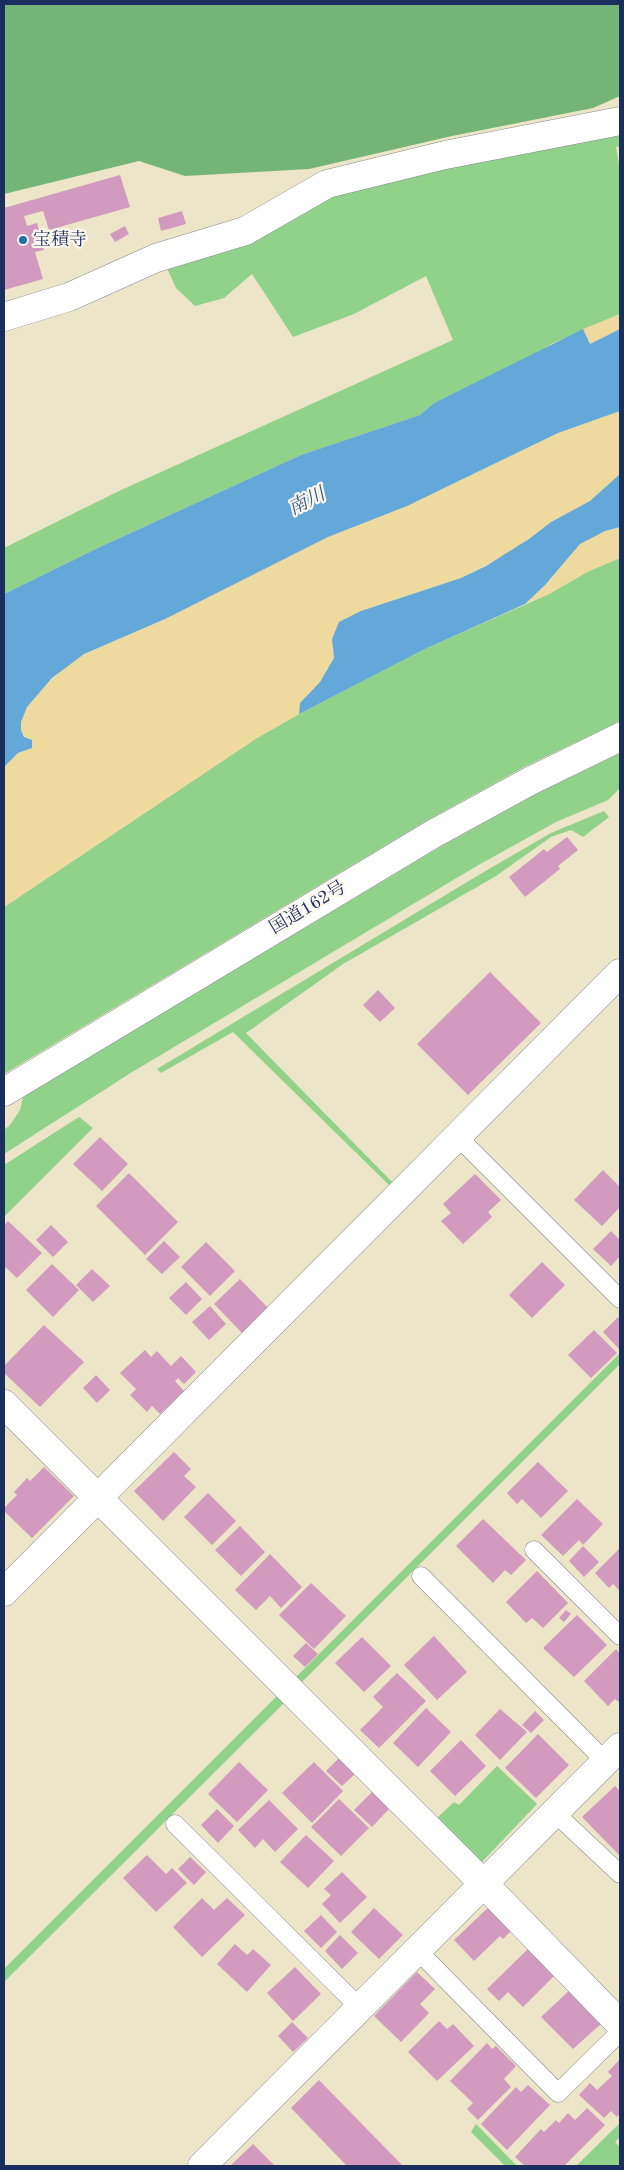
<!DOCTYPE html>
<html>
<head>
<meta charset="utf-8">
<style>
  body { margin:0 }
  #map { position:relative; width:624px; height:2170px; overflow:hidden; background:#ece5c7; font-family:"Old Standard TT",serif }
  canvas { display:block }
  .frame { position:absolute; inset:0; border:5px solid #1b2f5e; pointer-events:none }
</style>
</head>
<body>
<div id="map">
<canvas width="624" height="2170"></canvas>
<div class="frame"></div>
</div>
<script>
const ctx = document.querySelector('canvas').getContext('2d');
ctx.lineJoin = 'round';
function fill(path, color) {
  ctx.fillStyle = color;
  ctx.fill(path, 'evenodd');
}
function toPath(rows) {
  const path = new Path2D();
  for (const r of rows) {
    path.moveTo(r[0], r[1]);
    for (let i = 2; i < r.length; i += 2) path.lineTo(r[i], r[i + 1]);
  }
  return path;
}
function strokePath(path, color, width, dash) {
  ctx.strokeStyle = color;
  ctx.lineWidth = width;
  ctx.lineCap = dash ? 'butt' : 'round';
  ctx.setLineDash(dash || []);
  ctx.stroke(path);
}
function drawText(font, color, halo, rows, align = 'center') {
  ctx.font = font + ' "Old Standard TT","Noto Serif JP",serif';
  ctx.lineWidth = 4.5;
  ctx.setLineDash([]);
  ctx.textBaseline = 'middle';
  ctx.strokeStyle = halo;
  ctx.fillStyle = color;
  for (const [text, x, y, turn = 0] of rows) {
    ctx.save();
    ctx.translate(x, y);
    ctx.rotate((+turn || 0) * Math.PI / 180);
    ctx.textAlign = isNaN(turn) ? turn : align;
    if (halo) ctx.strokeText(text, 0, 0);
    ctx.fillText(text, 0, 0);
    ctx.restore();
  }
}
fill(toPath([
  [620,133,620,146,616,147,620,169,620,314,551,344,536,354,434,403,420,415,301,455,100,547,4,594,4,548,119,491,453,340,426,276,354,314,293,337,252,274,224,298,195,306,176,288,166,266,328,196,445,167],
  [620,558,620,721,524,767,426,821,4,1074,4,907,257,738,299,714,425,649,547,595,589,571],
  [620,753,620,788,608,800,556,822,475,867,129,1074,4,1154,4,1130,10,1125,20,1110,23,1097,440,847,536,794],
  [604,811,609,817,583,837,571,830,551,837,496,876,343,964,246,1033,394,1184,391,1187,233,1032,161,1073,157,1069,482,873,551,833],
  [79,1117,93,1128,4,1217,4,1165],
  [620,1353,620,1364,299,1685,294,1679],
  [278,1695,285,1702,4,1982,4,1969],
  [497,1766,537,1804,480,1864,436,1819,454,1802,459,1805],
  [620,2123,620,2137,615,2142,620,2147,620,2166,576,2166],
  [476,2124,517,2166,505,2166,471,2132]
]), '#90d28a');
fill(toPath([
  [4,4,620,4,620,96,593,108,452,136,309,169,185,176,139,161,4,194]
]), '#74b476');
fill(toPath([
  [620,314,620,329,590,344,583,329],
  [620,411,620,474,601,492,590,501,551,522,512,551,461,578,361,611,332,648,334,658,320,682,300,703,299,714,257,738,4,907,4,767,18,753,32,748,21,730,21,722,27,707,40,691,65,667,84,654,165,619,328,537,407,506,558,433],
  [620,527,620,558,589,571,547,595,525,604,545,585,580,544,605,531]
]), '#eeda9e');
fill(toPath([
  [583,329,590,344,620,329,620,411,558,433,407,506,328,537,165,619,84,654,52,678,27,707,21,722,21,730,24,737,32,740,32,748,18,753,4,767,4,594,100,547,301,455,420,415,434,403],
  [620,474,620,527,605,531,580,544,545,585,525,604,425,649,299,714,300,703,320,682,334,658,332,639,339,622,361,611,461,578,486,566,529,539,551,522,590,501]
]), '#63a8d9');
fill(toPath([
  [120,175,130,207,49,230,43,211,24,216,27,226,37,223,44,250,35,252,43,279,4,290,4,208],
  [182,211,186,224,161,231,158,218],
  [125,226,129,234,115,242,110,234],
  [567,837,578,850,558,866,560,869,525,897,509,877,544,849,547,852],
  [490,972,541,1023,468,1095,417,1044],
  [378,990,395,1008,380,1022,363,1005],
  [100,1137,128,1164,102,1191,73,1164],
  [603,1170,620,1187,620,1207,602,1226,574,1200],
  [129,1173,178,1222,145,1255,96,1206],
  [475,1174,501,1200,488,1212,492,1217,463,1244,441,1221,451,1213,443,1204],
  [8,1221,42,1253,17,1278,4,1266,4,1226],
  [51,1225,68,1242,53,1257,36,1240],
  [611,1231,620,1240,620,1256,611,1266,593,1249],
  [164,1241,180,1257,162,1274,146,1259],
  [206,1242,235,1271,210,1296,181,1267],
  [542,1262,565,1285,532,1318,509,1295],
  [52,1264,79,1290,53,1317,26,1290],
  [92,1269,110,1286,93,1302,76,1285],
  [240,1279,271,1311,245,1336,214,1304],
  [186,1282,202,1299,186,1315,169,1298],
  [210,1306,226,1324,209,1340,192,1322],
  [618,1317,620,1320,620,1350,603,1332],
  [44,1325,84,1362,40,1407,4,1373,4,1366],
  [594,1330,617,1353,591,1378,568,1355],
  [145,1350,151,1357,157,1351,171,1366,181,1356,196,1372,184,1384,178,1378,175,1381,184,1391,160,1414,152,1406,147,1412,130,1395,136,1389,120,1373],
  [96,1375,110,1390,97,1403,83,1388],
  [174,1452,191,1469,184,1476,196,1487,163,1521,134,1491],
  [538,1462,568,1491,541,1518,522,1499,517,1504,507,1493],
  [44,1467,74,1496,32,1538,4,1511,4,1508,17,1495,14,1492,27,1478,30,1481],
  [208,1493,236,1521,212,1545,184,1517],
  [577,1499,603,1524,583,1545,579,1540,563,1556,541,1535],
  [483,1519,526,1560,511,1575,505,1570,493,1583,456,1546],
  [240,1526,265,1552,241,1576,215,1550],
  [583,1546,599,1562,584,1577,569,1561],
  [620,1548,620,1591,613,1584,609,1588,595,1573],
  [270,1554,302,1587,281,1608,270,1596,256,1610,235,1590],
  [537,1571,568,1603,543,1628,532,1618,526,1623,506,1602],
  [311,1583,346,1616,314,1649,279,1615],
  [566,1610,571,1614,564,1622,559,1618],
  [577,1615,607,1645,574,1677,543,1648],
  [434,1636,467,1672,437,1700,404,1665],
  [362,1637,391,1666,364,1692,335,1663],
  [306,1643,318,1654,305,1667,293,1656],
  [616,1649,620,1654,620,1701,619,1702,615,1699,608,1706,584,1681],
  [397,1673,426,1701,379,1748,360,1730,383,1707,373,1697],
  [426,1708,451,1732,418,1767,393,1743],
  [500,1709,527,1732,500,1760,475,1735],
  [535,1711,544,1720,531,1733,522,1725],
  [538,1734,569,1765,536,1798,505,1768],
  [461,1740,486,1766,455,1796,430,1771],
  [340,1757,356,1773,342,1786,326,1771],
  [239,1762,268,1790,237,1822,208,1794],
  [314,1762,343,1791,312,1823,282,1793],
  [615,1786,620,1791,620,1856,582,1817],
  [372,1792,389,1809,372,1827,354,1810],
  [339,1799,369,1828,341,1856,311,1827],
  [269,1800,298,1829,275,1852,263,1839,255,1848,238,1830],
  [217,1809,234,1826,218,1843,201,1825],
  [306,1835,334,1861,308,1888,280,1862],
  [147,1855,166,1874,172,1868,187,1883,156,1912,123,1878],
  [190,1857,206,1872,194,1885,178,1869],
  [342,1872,367,1897,340,1923,322,1904,331,1895,324,1889],
  [202,1898,214,1910,227,1898,245,1915,202,1957,173,1927],
  [490,1906,512,1930,503,1939,500,1936,474,1961,454,1940],
  [374,1908,403,1935,379,1959,351,1932],
  [321,1915,337,1932,321,1948,304,1931],
  [340,1935,358,1953,342,1969,325,1951],
  [235,1944,247,1955,253,1949,271,1965,247,1992,217,1964],
  [530,1947,556,1974,523,2007,508,1992,499,2001,487,1989],
  [295,1967,321,1994,293,2021,267,1993],
  [417,1972,435,1989,420,2004,429,2013,401,2042,374,2016],
  [571,1989,603,2022,573,2049,541,2017],
  [439,2021,447,2029,453,2024,474,2046,437,2081,408,2052],
  [292,2022,308,2038,293,2052,278,2036],
  [487,2043,492,2049,496,2046,516,2066,504,2079,511,2087,478,2120,467,2109,473,2103,450,2081],
  [620,2059,620,2113,617,2117,611,2111,604,2118,579,2095,590,2083,597,2090,612,2076,608,2072],
  [319,2080,403,2166,347,2166,291,2108],
  [528,2085,550,2105,507,2150,481,2124,516,2087,521,2092],
  [587,2108,605,2125,564,2166,525,2166,515,2157,541,2129,544,2132,556,2120,559,2123,568,2113,575,2120],
  [253,2144,275,2166,230,2166]
]), '#d39abf');
const service = toPath([
  [458,1137,620,1299],
  [534,1550,620,1636],
  [421,1576,606,1762],
  [555,1813,620,1874],
  [175,1824,360,2008],
  [417,1950,558,2093,620,2032]
]);
const minor = toPath([
  [4,317,69,297,156,258,245,231,327,184,445,155,620,121],
  [4,1404,484,1884,620,2024],
  [4,1592,620,973],
  [202,2166,620,1747]
]);
const trunk = toPath([
  [4,1092,433,834,530,781,620,737]
]);
strokePath(service, '#848a92', 19);
strokePath(minor, '#848a92', 29);
strokePath(trunk, '#848a92', 29);
strokePath(service, '#fff', 18);
strokePath(minor, '#fff', 28);
strokePath(trunk, '#fff', 28);
for (const [x, y, r, color] of [
  [23,240,5,"#1f6fb2"]
]) {
  const dot = new Path2D();
  dot.arc(x, y, r, 0, 2 * Math.PI);
  ctx.fillStyle = color;
  ctx.fill(dot);
  strokePath(dot, '#fbf7ec', 2);
}
drawText('18px', '#1b2f5e', '#fbf7ec', [
  ["宝積寺",33,240]
], 'left');
drawText('18px', '#1b2f5e', '#fbf7ec', [
  ["国道162号",308,908,-31]
]);
drawText('italic 19px', '#345989', '#fbf7ec', [
  ["南川",307,502,-27]
]);
</script>
</body>
</html>
